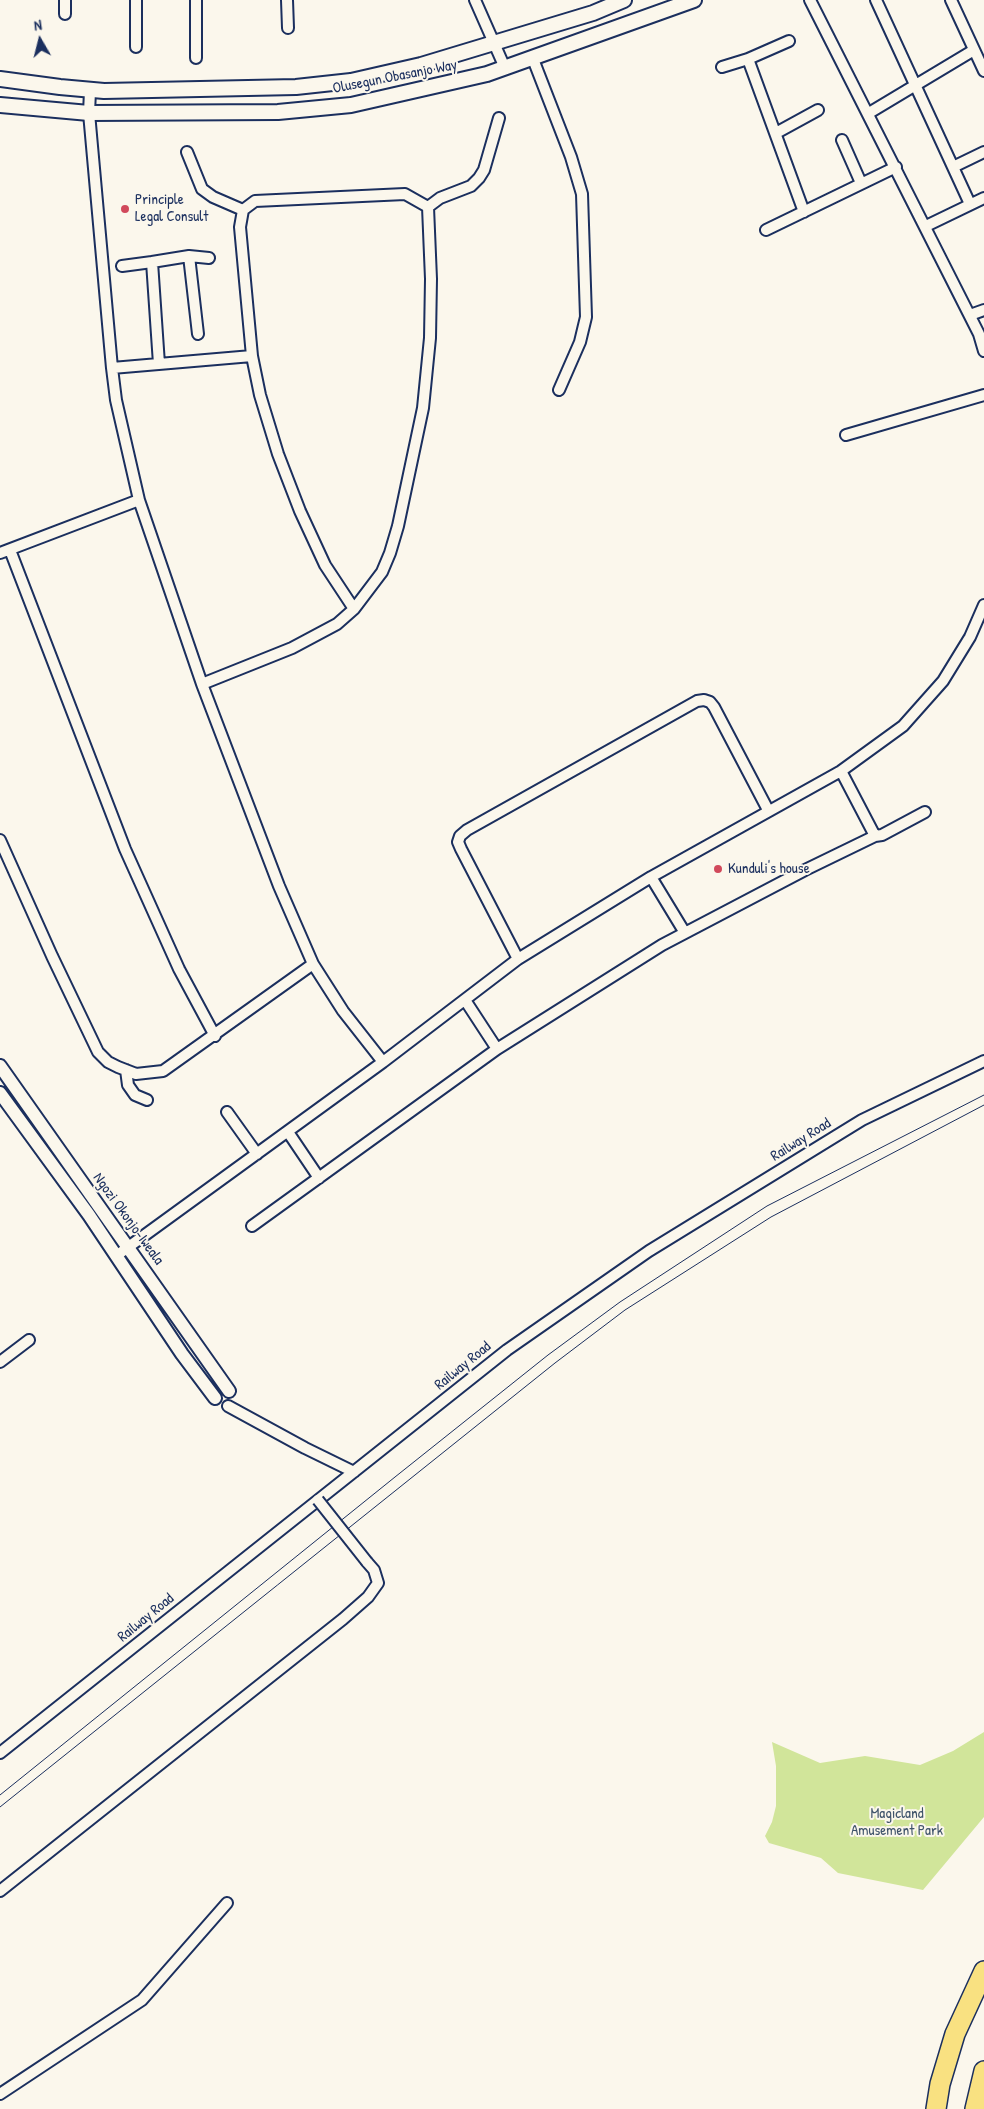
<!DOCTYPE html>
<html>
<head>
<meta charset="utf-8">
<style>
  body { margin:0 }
  #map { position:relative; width:984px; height:2109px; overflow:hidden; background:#fbf7ec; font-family:"Patrick Hand",sans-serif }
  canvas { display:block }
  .north { position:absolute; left:15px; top:15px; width:50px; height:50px; -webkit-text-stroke:4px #fbf7ec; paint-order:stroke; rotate:352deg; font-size:14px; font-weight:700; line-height:20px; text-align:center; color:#1b2f5e }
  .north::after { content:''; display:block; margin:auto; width:18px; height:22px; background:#1b2f5e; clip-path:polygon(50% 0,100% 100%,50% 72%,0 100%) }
</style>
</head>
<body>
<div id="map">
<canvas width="984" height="2109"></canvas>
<div class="north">N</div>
</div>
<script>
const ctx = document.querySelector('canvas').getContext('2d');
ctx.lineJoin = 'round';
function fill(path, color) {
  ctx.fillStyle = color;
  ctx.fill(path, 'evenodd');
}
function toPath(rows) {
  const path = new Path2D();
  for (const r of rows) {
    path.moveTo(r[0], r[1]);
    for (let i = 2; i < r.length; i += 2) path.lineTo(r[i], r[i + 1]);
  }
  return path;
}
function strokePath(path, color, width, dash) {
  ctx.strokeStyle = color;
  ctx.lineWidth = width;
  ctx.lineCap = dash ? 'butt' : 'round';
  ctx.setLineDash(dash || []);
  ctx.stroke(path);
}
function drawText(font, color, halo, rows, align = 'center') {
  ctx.font = font + ' "Patrick Hand",sans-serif';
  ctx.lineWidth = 4;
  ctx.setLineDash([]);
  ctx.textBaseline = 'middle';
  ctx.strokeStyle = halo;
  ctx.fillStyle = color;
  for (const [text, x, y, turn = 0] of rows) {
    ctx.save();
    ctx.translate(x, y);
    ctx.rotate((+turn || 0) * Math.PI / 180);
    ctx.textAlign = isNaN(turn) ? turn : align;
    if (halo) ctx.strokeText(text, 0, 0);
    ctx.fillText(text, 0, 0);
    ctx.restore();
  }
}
fill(toPath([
  [984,1732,984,1817,923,1890,838,1873,821,1858,769,1843,765,1836,772,1822,776,1806,776,1766,772,1742,820,1763,865,1756,920,1765,953,1751]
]), '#d1e59a');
const minor = toPath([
  [65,0,65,14],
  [196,0,196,58],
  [287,0,288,28],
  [475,0,505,68],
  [810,0,979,334,984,351],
  [876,0,970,204],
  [951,0,984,71],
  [789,41,748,59,804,212],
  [136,47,136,0],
  [533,59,571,157,582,194,586,317,580,342,559,390],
  [722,67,748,59],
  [90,91,89,113,112,368,116,400,139,500,202,684,279,886,313,964,343,1011,383,1062],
  [869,113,974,50],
  [776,133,818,110],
  [842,140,861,183],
  [187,152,202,189,213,197,243,210],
  [953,167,984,152],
  [428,207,440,198,471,186,479,178,484,170,499,118],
  [926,226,984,198],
  [766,230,896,167],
  [189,256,198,334],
  [152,262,189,256,209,258],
  [122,266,152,262,159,364],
  [970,315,984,310],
  [112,368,252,356],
  [846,435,984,395],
  [10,550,125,849,179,969,215,1036],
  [0,553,139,500],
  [202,684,292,648,337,624,354,609,382,572,390,553,398,526,423,408,430,338,431,279,428,207,405,194,255,201,243,210,240,227,252,356,260,395,278,454,300,511,325,565,354,609],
  [841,771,875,836],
  [0,840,52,956,98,1052,108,1062,118,1067,136,1074,163,1071,313,964],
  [651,877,685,933],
  [518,959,461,849,458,842,460,836,467,830,697,701,704,700,710,702,714,707,768,810],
  [465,1000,497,1049],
  [126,1070,128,1085,135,1095,147,1100],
  [227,1112,257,1154],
  [288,1132,319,1178],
  [252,1226,497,1049,662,945,805,870,875,836,882,835,925,812],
  [116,1256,383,1062,518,959,651,877,841,771,903,726,943,681,970,637,984,605],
  [0,1362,29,1340],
  [228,1406,305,1448,354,1472],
  [0,1753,507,1350,649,1251,862,1120,984,1061],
  [0,1891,343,1619,368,1597,378,1583,374,1570,367,1562],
  [0,2094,142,2000,227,1903]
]);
const tertiary = toPath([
  [0,1066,229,1391],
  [0,1093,89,1215,182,1354,215,1398]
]);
const secondary = toPath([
  [0,79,60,87,104,91,296,87,351,81,421,65,593,13,624,0],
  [0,105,89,113,278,112,351,105,487,74,694,0]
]);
const motorway = toPath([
  [936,2109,940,2084,955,2034,984,1971],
  [975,2109,984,2071]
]);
strokePath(minor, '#1b2f5e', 14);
strokePath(tertiary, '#1b2f5e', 16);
strokePath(secondary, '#1b2f5e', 18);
strokePath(motorway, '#1b2f5e', 22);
strokePath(minor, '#fbf7ec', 10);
strokePath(tertiary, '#fbf7ec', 12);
strokePath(secondary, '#fbf7ec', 14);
strokePath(motorway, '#f9e181', 19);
strokePath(toPath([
  [0,1795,395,1477,548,1355,620,1302,767,1206,984,1095],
  [0,1807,555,1363,625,1310,771,1217,984,1105]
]), '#1b2f5e', 1);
const minorBridge = toPath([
  [318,1500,367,1562]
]);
strokePath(minorBridge, '#1b2f5e', 14, []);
strokePath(minorBridge, '#fbf7ec', 10);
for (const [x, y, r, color] of [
  [125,209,5,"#d1495b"],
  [718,869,5,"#d1495b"]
]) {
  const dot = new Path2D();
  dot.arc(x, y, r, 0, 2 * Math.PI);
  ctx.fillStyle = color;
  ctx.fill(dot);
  strokePath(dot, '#fbf7ec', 2);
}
drawText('15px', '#1b2f5e', '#fbf7ec', [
  ["Olusegun Obasanjo Way",395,77,-11],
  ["Railway Road",801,1140,-32],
  ["Ngozi Okonjo-Iweala",128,1219,54],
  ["Railway Road",463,1366,-39],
  ["Railway Road",146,1618,-39]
]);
drawText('15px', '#1b2f5e', '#fbf7ec', [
  ["Principle",135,200],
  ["Legal Consult",135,217],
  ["Kunduli's house",728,869]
], 'left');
drawText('15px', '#3f536a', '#fbf7ec', [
  ["Magicland",897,1814],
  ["Amusement Park",897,1831]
]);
</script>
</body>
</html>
